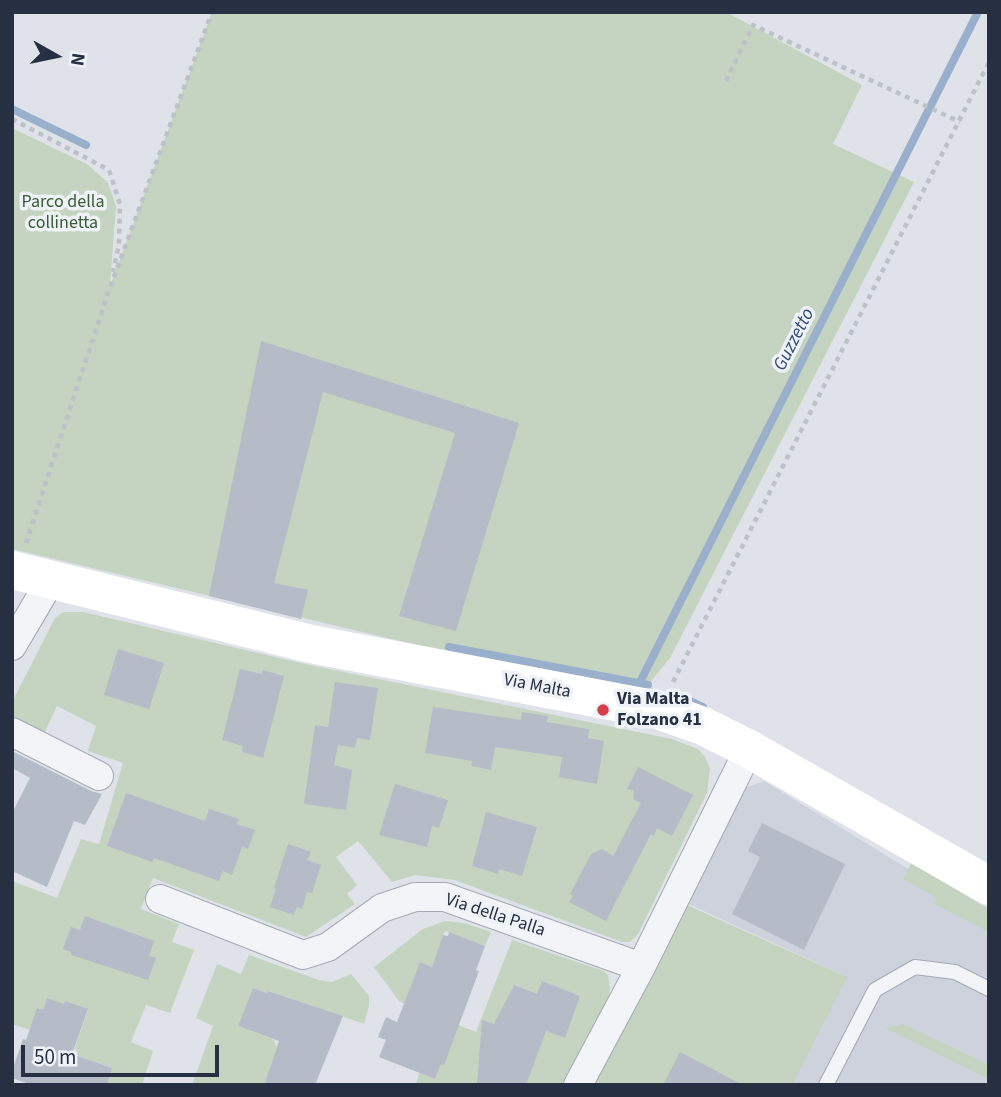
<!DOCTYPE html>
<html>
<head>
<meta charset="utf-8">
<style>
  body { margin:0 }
  #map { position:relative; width:1001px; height:1097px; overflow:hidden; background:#dfe3e9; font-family:"Source Sans 3",sans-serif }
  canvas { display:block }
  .frame { position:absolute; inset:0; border:14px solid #273042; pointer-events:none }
  .north { position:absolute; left:21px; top:21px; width:70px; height:70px; -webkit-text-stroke:5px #eff2f7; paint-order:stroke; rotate:99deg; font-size:19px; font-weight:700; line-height:28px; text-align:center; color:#273042 }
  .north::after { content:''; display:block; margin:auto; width:24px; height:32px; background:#273042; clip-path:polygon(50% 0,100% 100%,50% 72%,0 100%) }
  .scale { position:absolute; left:21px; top:1045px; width:198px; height:32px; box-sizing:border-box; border:4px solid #273042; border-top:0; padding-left:9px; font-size:21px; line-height:24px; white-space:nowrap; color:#273042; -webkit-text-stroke:5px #eff2f7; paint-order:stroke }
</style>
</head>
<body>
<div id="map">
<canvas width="1001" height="1097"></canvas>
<div class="frame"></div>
<div class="north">N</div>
<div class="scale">50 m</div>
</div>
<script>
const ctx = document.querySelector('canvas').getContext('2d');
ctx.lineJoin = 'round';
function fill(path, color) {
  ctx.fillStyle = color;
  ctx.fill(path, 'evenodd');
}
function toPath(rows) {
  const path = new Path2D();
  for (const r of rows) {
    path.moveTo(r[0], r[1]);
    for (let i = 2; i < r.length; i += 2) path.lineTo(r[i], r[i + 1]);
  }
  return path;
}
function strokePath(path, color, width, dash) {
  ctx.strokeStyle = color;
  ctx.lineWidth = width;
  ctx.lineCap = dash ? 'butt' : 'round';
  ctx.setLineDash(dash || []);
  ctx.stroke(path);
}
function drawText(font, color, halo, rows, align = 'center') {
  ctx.font = font + ' "Source Sans 3",sans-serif';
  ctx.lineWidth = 7;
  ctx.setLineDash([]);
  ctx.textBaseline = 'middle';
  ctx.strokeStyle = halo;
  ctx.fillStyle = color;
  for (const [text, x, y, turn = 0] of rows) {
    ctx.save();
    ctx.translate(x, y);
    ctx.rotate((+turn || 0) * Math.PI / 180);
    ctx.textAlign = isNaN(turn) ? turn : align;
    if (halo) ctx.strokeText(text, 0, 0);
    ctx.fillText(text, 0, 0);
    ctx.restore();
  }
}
fill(toPath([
  [764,781,989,918,989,1085,791,1085,845,976,684,902,742,789]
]), '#cdd2dc');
fill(toPath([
  [212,12,726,12,862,85,833,144,914,182,670,658,647,686,629,689,434,649,12,549,12,128,87,164,108,183,116,206,110,286],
  [63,612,83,612,305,664,672,739,698,749,705,757,710,768,707,793,638,934,630,942,622,942,455,880,415,875,392,882,358,841,336,857,357,885,347,894,355,904,306,937,153,878,141,909,179,924,172,942,194,950,170,1013,146,1005,131,1042,153,1051,142,1085,107,1085,112,1068,78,1056,75,1047,88,1010,65,1001,64,1004,43,1010,30,1030,12,1024,12,881,57,898,81,839,99,844,123,763,88,751,96,726,57,706,45,732,12,716,12,702,55,618],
  [911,863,989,909,989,932,934,904,937,898,903,879],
  [687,905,847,977,792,1085,593,1085],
  [445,921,464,923,491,932,485,946,445,931,432,967,420,962,412,984,408,1006,399,1001,374,967,423,929],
  [512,940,604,971,608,975,610,988,609,996,563,1085,416,1085,419,1073,435,1079,456,1024,476,1032],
  [249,955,319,980,332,982,351,974,369,996,369,1006,364,1024,269,991,267,993,253,988,238,1026,273,1039,277,1047,264,1085,192,1085,213,1026,196,1018,217,964,241,974],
  [903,1024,989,1065,989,1079,885,1028]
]), '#c4d4c0');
strokePath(toPath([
  [12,109,86,145],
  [449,647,648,685],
  [640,682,978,12],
  [686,699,703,707]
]), '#99afcb', 8);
fill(toPath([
  [261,341,519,423,456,631,399,616,455,433,323,392,274,583,308,590,301,619,209,596],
  [118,649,164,663,149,709,104,695],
  [240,669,262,674,263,670,284,676,263,758,242,752,243,746,222,740],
  [335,682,378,688,370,740,357,738,355,748,338,745,334,765,352,770,346,810,304,804,315,725,328,727],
  [433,707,521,720,522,712,548,716,547,722,589,729,588,738,604,741,597,784,559,777,562,757,495,747,491,770,471,766,472,761,425,753],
  [12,751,91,791,102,794,85,825,74,821,47,887,12,871,12,813,30,778,12,768],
  [638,767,693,795,672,836,657,828,654,836,651,834,606,921,569,902,573,896,570,894,591,854,602,849,613,856,641,803,633,799,634,790,627,789],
  [395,784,448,800,439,828,432,826,427,847,379,835],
  [126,793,205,821,209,809,239,819,237,824,255,830,248,849,242,847,232,875,223,871,219,881,154,858,152,862,107,846],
  [486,812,537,827,522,876,499,869,498,874,472,866],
  [762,823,845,864,804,950,732,914,760,857,748,851],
  [288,844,311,852,307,860,321,865,312,893,307,892,302,909,297,907,294,915,270,907,276,889,274,888],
  [85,916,154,941,149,956,156,958,148,980,71,955,71,952,63,949,71,927,80,930],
  [449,932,485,946,476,970,479,971,444,1065,441,1064,435,1079,379,1057,386,1040,378,1037,386,1017,397,1022,420,962,432,967,443,935,448,936],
  [542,981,580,996,565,1038,546,1031,526,1085,477,1085,482,1020,494,1024,514,985,537,994],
  [253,988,267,993,268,991,343,1016,315,1085,264,1085,279,1041,238,1026],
  [47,998,64,1004,65,1001,88,1009,72,1054,112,1068,107,1085,32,1085,12,1078,12,1071,23,1039,26,1040,37,1008,43,1010],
  [680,1052,743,1085,663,1085]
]), '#b6bcc7');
const lane = toPath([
  [826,1085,875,990,915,967,955,972,989,989]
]);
const street = toPath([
  [12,646,51,580],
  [12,732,99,776],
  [160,899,303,955,328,947,382,908,415,897,445,897,641,967],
  [578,1085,641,967,749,749]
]);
strokePath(lane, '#a4aab4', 16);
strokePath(street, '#a4aab4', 30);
strokePath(toPath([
  [726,81,753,25,960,122],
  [12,119,109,170,120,204,119,244,113,272],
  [26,543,109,290,212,12],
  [673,682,989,62]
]), '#bdc1c8', 4.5, [5, 5]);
strokePath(lane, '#f2f4f7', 14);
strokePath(street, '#f2f4f7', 28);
strokePath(toPath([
  [12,570,311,644,658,710,703,726,749,749,989,886]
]), '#fff', 38);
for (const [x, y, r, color] of [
  [603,710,7,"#d53e4e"]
]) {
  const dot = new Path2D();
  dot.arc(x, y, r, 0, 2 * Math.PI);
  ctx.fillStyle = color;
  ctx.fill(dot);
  strokePath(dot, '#eff2f7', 2.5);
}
drawText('18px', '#3a5e34', '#eff2f7', [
  ["Parco della",63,203],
  ["collinetta",63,224]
]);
drawText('18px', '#273042', '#eff2f7', [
  ["Via Malta",537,687,11],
  ["Via della Palla",495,916,18]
]);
drawText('bold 18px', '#273042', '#eff2f7', [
  ["Via Malta",617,700],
  ["Folzano 41",617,721]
], 'left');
drawText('italic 19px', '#2f4c78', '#eff2f7', [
  ["Guzzetto",795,340,-63]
]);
</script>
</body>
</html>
